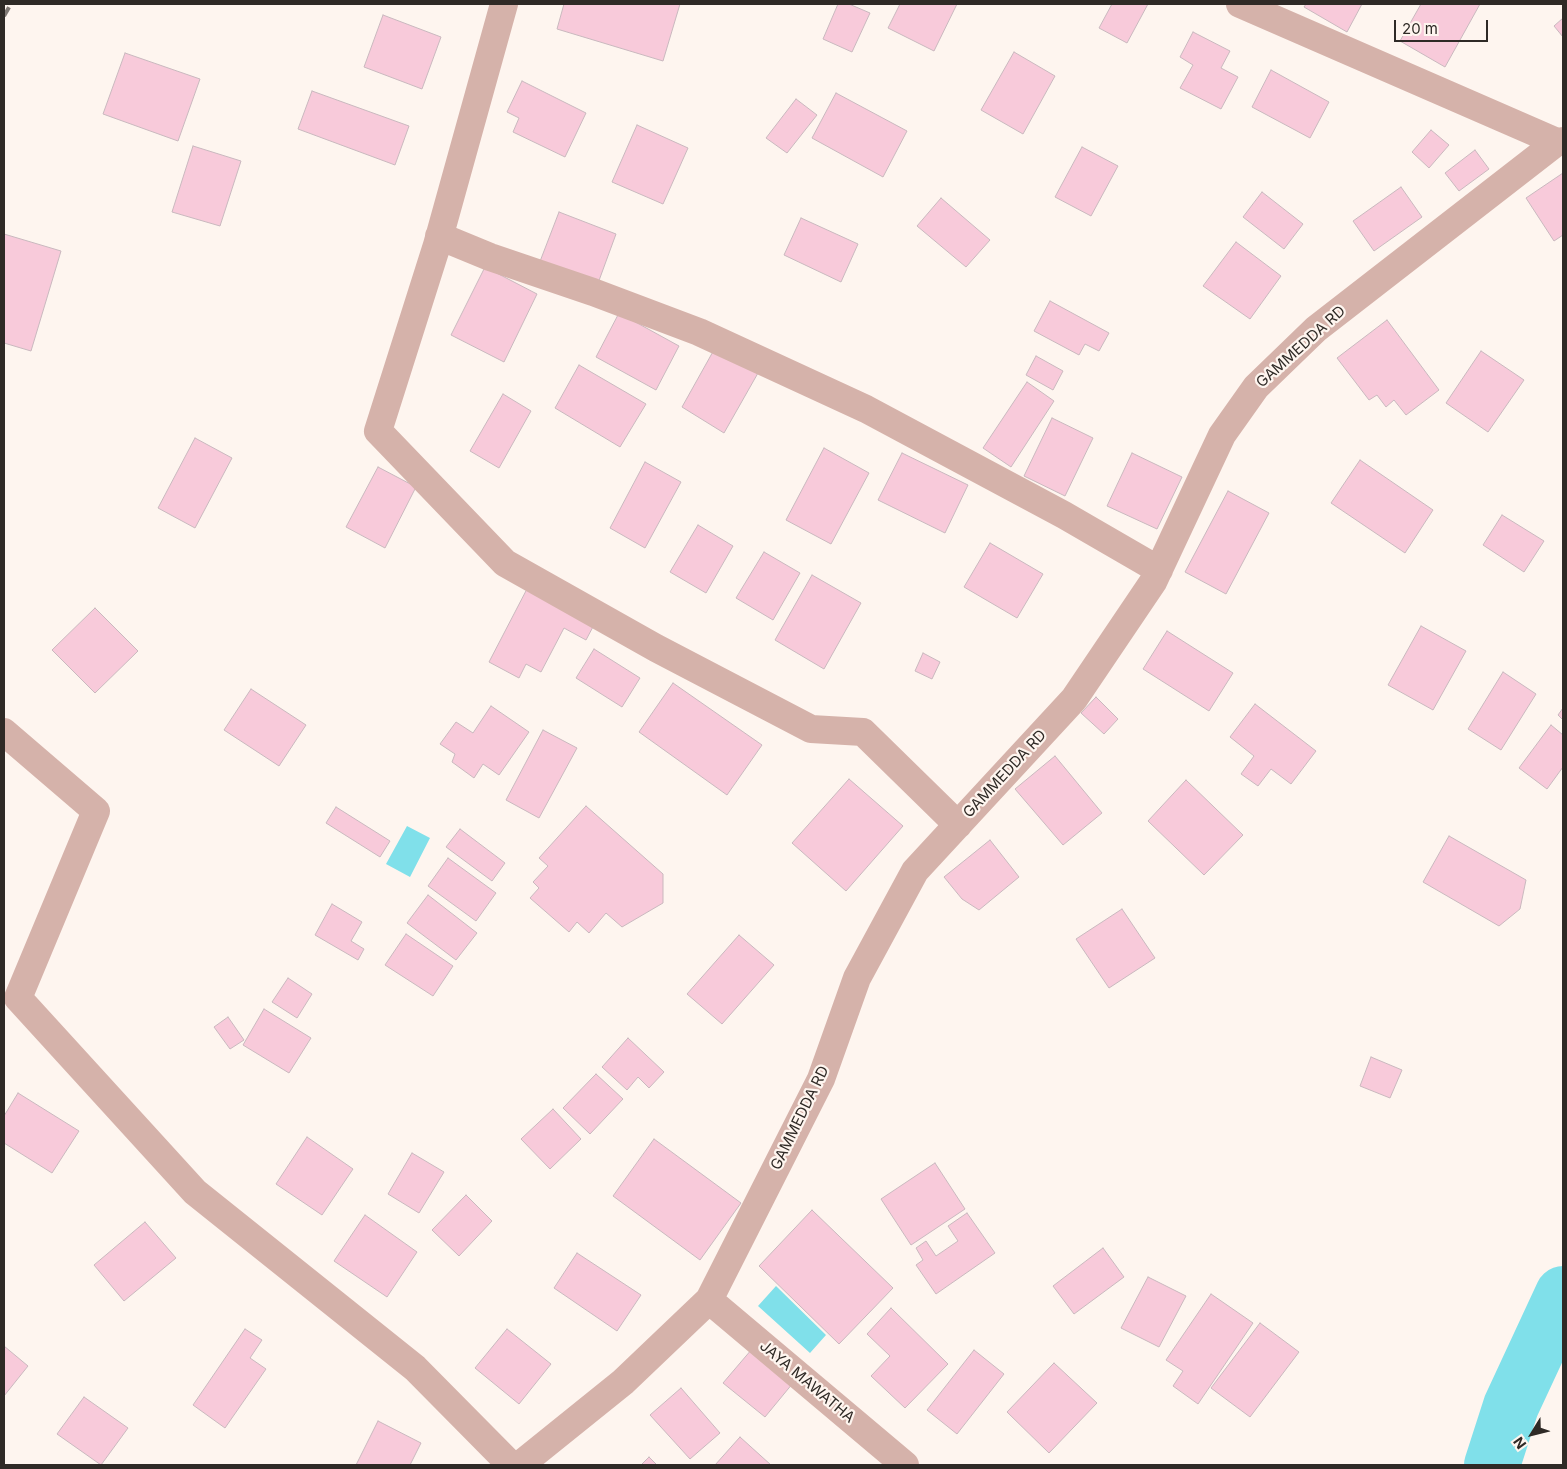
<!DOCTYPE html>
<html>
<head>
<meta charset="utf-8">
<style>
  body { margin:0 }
  #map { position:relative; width:1567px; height:1469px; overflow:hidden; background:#fef5ef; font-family:Inter,sans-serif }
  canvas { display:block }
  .frame { position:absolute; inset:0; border:5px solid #2f2a26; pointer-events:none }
  .north { position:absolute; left:1507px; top:1409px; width:50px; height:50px; -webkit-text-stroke:4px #fef5ef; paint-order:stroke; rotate:234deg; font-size:14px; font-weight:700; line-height:20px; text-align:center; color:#2f2a26 }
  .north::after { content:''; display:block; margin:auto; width:18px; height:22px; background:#2f2a26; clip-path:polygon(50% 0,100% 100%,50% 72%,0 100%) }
  .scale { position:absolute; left:1394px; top:20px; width:94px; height:22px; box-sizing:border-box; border:2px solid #2f2a26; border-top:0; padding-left:6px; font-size:15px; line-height:18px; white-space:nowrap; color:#2f2a26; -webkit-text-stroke:4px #fef5ef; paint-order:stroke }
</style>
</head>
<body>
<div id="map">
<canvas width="1567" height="1469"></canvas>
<div class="frame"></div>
<div class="north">N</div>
<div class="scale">20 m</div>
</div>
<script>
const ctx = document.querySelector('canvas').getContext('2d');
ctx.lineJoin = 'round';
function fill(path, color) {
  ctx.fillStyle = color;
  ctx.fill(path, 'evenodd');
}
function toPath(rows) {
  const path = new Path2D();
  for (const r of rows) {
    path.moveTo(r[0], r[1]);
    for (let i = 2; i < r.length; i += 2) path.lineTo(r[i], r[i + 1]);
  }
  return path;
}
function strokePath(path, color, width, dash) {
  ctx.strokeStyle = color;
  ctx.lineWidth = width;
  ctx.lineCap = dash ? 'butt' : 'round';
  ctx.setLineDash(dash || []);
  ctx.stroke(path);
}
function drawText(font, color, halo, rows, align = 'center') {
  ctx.font = font + ' Inter,sans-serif';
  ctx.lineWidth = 4.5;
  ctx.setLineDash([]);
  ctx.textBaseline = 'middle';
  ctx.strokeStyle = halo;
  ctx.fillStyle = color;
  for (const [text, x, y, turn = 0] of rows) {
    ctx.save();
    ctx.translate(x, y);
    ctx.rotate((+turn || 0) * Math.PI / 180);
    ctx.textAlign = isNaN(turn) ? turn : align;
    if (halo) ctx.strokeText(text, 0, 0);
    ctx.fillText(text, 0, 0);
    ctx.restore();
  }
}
fill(toPath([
  [407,826,430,838,410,877,386,864],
  [776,1286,826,1335,810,1353,758,1306]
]), '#80e0ea');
strokePath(toPath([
  [1492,1465,1511,1406,1563,1294]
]), '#80e0ea', 56);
const building = toPath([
  [564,4,680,4,663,61,557,29,564,4],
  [838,4,849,4,870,13,852,52,823,39,838,4],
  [900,4,957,4,934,51,888,28,900,4],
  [1112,4,1148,4,1127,43,1099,28,1112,4],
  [1306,4,1362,4,1347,32,1304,7,1306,4],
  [1421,4,1480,4,1445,67,1400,41,1421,4],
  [383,15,441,37,422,89,364,67,383,15],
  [1563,18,1563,37,1554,26,1563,18],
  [1193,32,1230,51,1221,68,1238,77,1221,109,1180,88,1193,65,1180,57,1193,32],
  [1014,52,1055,76,1023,134,981,110,1014,52],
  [125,53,200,79,178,141,103,114,125,53],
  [1271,70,1329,102,1310,138,1252,107,1271,70],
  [522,81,586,113,565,157,513,132,519,118,507,112,522,81],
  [312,91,409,126,395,165,298,129,312,91],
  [836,93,907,131,883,177,812,138,836,93],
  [796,99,817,115,787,153,766,138,796,99],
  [637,125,688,148,663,204,612,182,637,125],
  [1431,130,1449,145,1429,168,1412,152,1431,130],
  [193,146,241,161,220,226,172,212,193,146],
  [1082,147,1118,166,1091,216,1055,197,1082,147],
  [1475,150,1489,169,1459,191,1445,173,1475,150],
  [1563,173,1563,235,1554,241,1526,198,1563,173],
  [1401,187,1422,217,1374,251,1353,221,1401,187],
  [1262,192,1303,224,1284,249,1243,217,1262,192],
  [941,198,990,240,966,267,917,226,941,198],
  [559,212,616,234,597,286,539,264,559,212],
  [801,218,858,244,841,282,784,255,801,218],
  [4,234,61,251,31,351,4,343,4,234],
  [1236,242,1281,276,1250,319,1203,286,1236,242],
  [485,267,537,294,504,362,451,335,485,267],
  [1050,301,1109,333,1099,351,1085,344,1079,355,1034,331,1050,301],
  [619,313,679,346,656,390,596,357,619,313],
  [1387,320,1439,390,1406,415,1394,400,1386,407,1377,395,1369,400,1337,358,1387,320],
  [715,348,758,373,724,433,682,407,715,348],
  [1481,351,1524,380,1488,432,1446,403,1481,351],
  [1036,356,1063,371,1053,390,1026,375,1036,356],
  [579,365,646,404,620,447,555,408,579,365],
  [1027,382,1054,401,1011,467,983,448,1027,382],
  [503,394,531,411,499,468,470,451,503,394],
  [1052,418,1093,438,1065,496,1024,476,1052,418],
  [195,438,232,458,195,528,158,508,195,438],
  [824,448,869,473,831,544,786,520,824,448],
  [902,453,968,485,945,533,878,500,902,453],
  [1132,453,1182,477,1157,529,1107,506,1132,453],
  [1360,460,1433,510,1405,553,1331,503,1360,460],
  [645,462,681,482,645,548,610,528,645,462],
  [378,467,416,487,385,548,346,527,378,467],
  [1228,491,1269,513,1226,594,1185,572,1228,491],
  [1502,515,1544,541,1524,572,1483,545,1502,515],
  [698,525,733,546,706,593,670,572,698,525],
  [990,543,1043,574,1017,618,964,587,990,543],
  [764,552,800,573,773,620,736,598,764,552],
  [812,575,861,603,824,669,775,640,812,575],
  [528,587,595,623,586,640,564,628,541,672,526,664,519,678,489,662,528,587],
  [95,608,138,651,95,693,52,650,95,608],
  [1421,626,1466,651,1433,710,1388,685,1421,626],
  [1167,631,1233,673,1209,711,1143,669,1167,631],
  [594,649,640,678,622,707,576,678,594,649],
  [923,653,940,662,932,679,915,671,923,653],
  [1503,672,1536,694,1501,750,1468,729,1503,672],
  [673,683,762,745,727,795,639,732,673,683],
  [251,689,306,725,279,766,224,730,251,689],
  [1096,697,1118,719,1104,734,1081,713,1096,697],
  [1255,704,1316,751,1291,784,1271,769,1258,786,1241,774,1254,756,1230,737,1255,704],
  [491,706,529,732,499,775,483,764,474,778,452,762,455,754,440,744,456,722,473,733,491,706],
  [1563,708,1563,720,1558,715,1563,708],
  [1551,725,1563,735,1563,767,1547,789,1519,768,1551,725],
  [543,730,577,748,539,818,506,800,543,730],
  [1055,756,1102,813,1063,845,1015,789,1055,756],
  [849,779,903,826,846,891,792,843,849,779],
  [1186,780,1243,835,1204,875,1148,821,1186,780],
  [586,806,663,874,663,903,622,927,606,913,589,933,577,922,569,932,530,898,539,888,533,882,548,866,539,858,586,806],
  [336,807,390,841,380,857,326,823,336,807],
  [460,829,505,863,492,881,446,847,460,829],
  [1449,836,1526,880,1520,909,1499,926,1423,882,1449,836],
  [990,840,1019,877,979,910,962,899,944,877,990,840],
  [448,858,496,893,476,921,428,886,448,858],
  [428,895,477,933,456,960,407,923,428,895],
  [332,904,362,922,351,941,364,949,358,960,315,935,332,904],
  [1122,909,1155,958,1109,988,1076,939,1122,909],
  [406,934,453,966,433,996,385,965,406,934],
  [739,935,774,965,722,1024,687,994,739,935],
  [288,978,312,994,297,1018,272,1002,288,978],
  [264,1009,311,1038,289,1073,243,1045,264,1009],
  [228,1017,244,1040,230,1049,214,1027,228,1017],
  [628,1038,664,1072,649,1088,638,1077,627,1090,602,1067,628,1038],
  [1371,1057,1402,1070,1390,1098,1360,1086,1371,1057],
  [596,1074,623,1099,590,1134,563,1108,596,1074],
  [18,1093,79,1131,52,1173,4,1143,4,1116,18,1093],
  [553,1109,581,1139,550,1169,521,1139,553,1109],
  [307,1137,353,1169,322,1215,276,1184,307,1137],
  [654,1139,741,1203,700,1260,613,1196,654,1139],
  [412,1153,444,1172,419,1213,388,1194,412,1153],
  [935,1163,965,1209,911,1245,881,1199,935,1163],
  [466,1195,492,1221,459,1256,432,1230,466,1195],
  [812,1210,893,1288,839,1344,759,1266,812,1210],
  [967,1213,995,1253,936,1294,916,1265,923,1260,916,1248,926,1241,936,1256,958,1241,948,1226,967,1213],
  [365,1215,417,1252,387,1297,334,1261,365,1215],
  [145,1222,176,1258,124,1301,94,1265,145,1222],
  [1103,1248,1124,1277,1074,1314,1053,1286,1103,1248],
  [577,1253,641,1295,617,1331,554,1288,577,1253],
  [1148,1277,1186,1296,1159,1347,1121,1328,1148,1277],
  [1211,1294,1253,1323,1198,1404,1173,1386,1183,1371,1166,1360,1211,1294],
  [891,1308,948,1364,905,1408,871,1376,890,1356,867,1334,891,1308],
  [1260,1323,1299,1352,1250,1417,1211,1388,1260,1323],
  [245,1329,262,1340,250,1358,266,1369,225,1428,193,1405,245,1329],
  [507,1329,551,1364,519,1404,475,1368,507,1329],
  [4,1346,28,1366,4,1396,4,1346],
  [752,1349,793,1383,765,1417,723,1383,752,1349],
  [974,1350,1004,1374,957,1434,927,1410,974,1350],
  [1054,1363,1097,1403,1049,1453,1007,1412,1054,1363],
  [681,1388,720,1433,690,1459,650,1415,681,1388],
  [84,1397,128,1428,101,1465,57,1434,84,1397],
  [378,1421,421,1443,410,1465,356,1465,378,1421],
  [740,1437,771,1465,715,1465,740,1437],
  [649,1457,657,1465,641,1465,649,1457]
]);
fill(building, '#f8cada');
strokePath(building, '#c9b8be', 1);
strokePath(toPath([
  [504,4,437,245,378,431,505,563,656,648,811,729,863,732,958,825],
  [1240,4,1557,142],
  [439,236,490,257,593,292,699,332,866,409,1064,515,1159,570],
  [4,732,96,811,18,998,195,1192,415,1368,511,1465],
  [709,1300,905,1465],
  [520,1465,623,1382,709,1300,821,1079,857,978,915,871,1074,699,1153,582,1222,435,1256,387,1316,329,1557,142,1563,141]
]), '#d5b2aa', 28);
strokePath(toPath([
  [4,16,11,4]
]), '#807974', 4, [10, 5]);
drawText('15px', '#2f2a26', '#fef5ef', [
  ["GAMMEDDA RD",1301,347,-42],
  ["GAMMEDDA RD",1005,774,-47],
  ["GAMMEDDA RD",800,1118,-64],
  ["JAYA MAWATHA",807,1382,40]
]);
</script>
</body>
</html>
